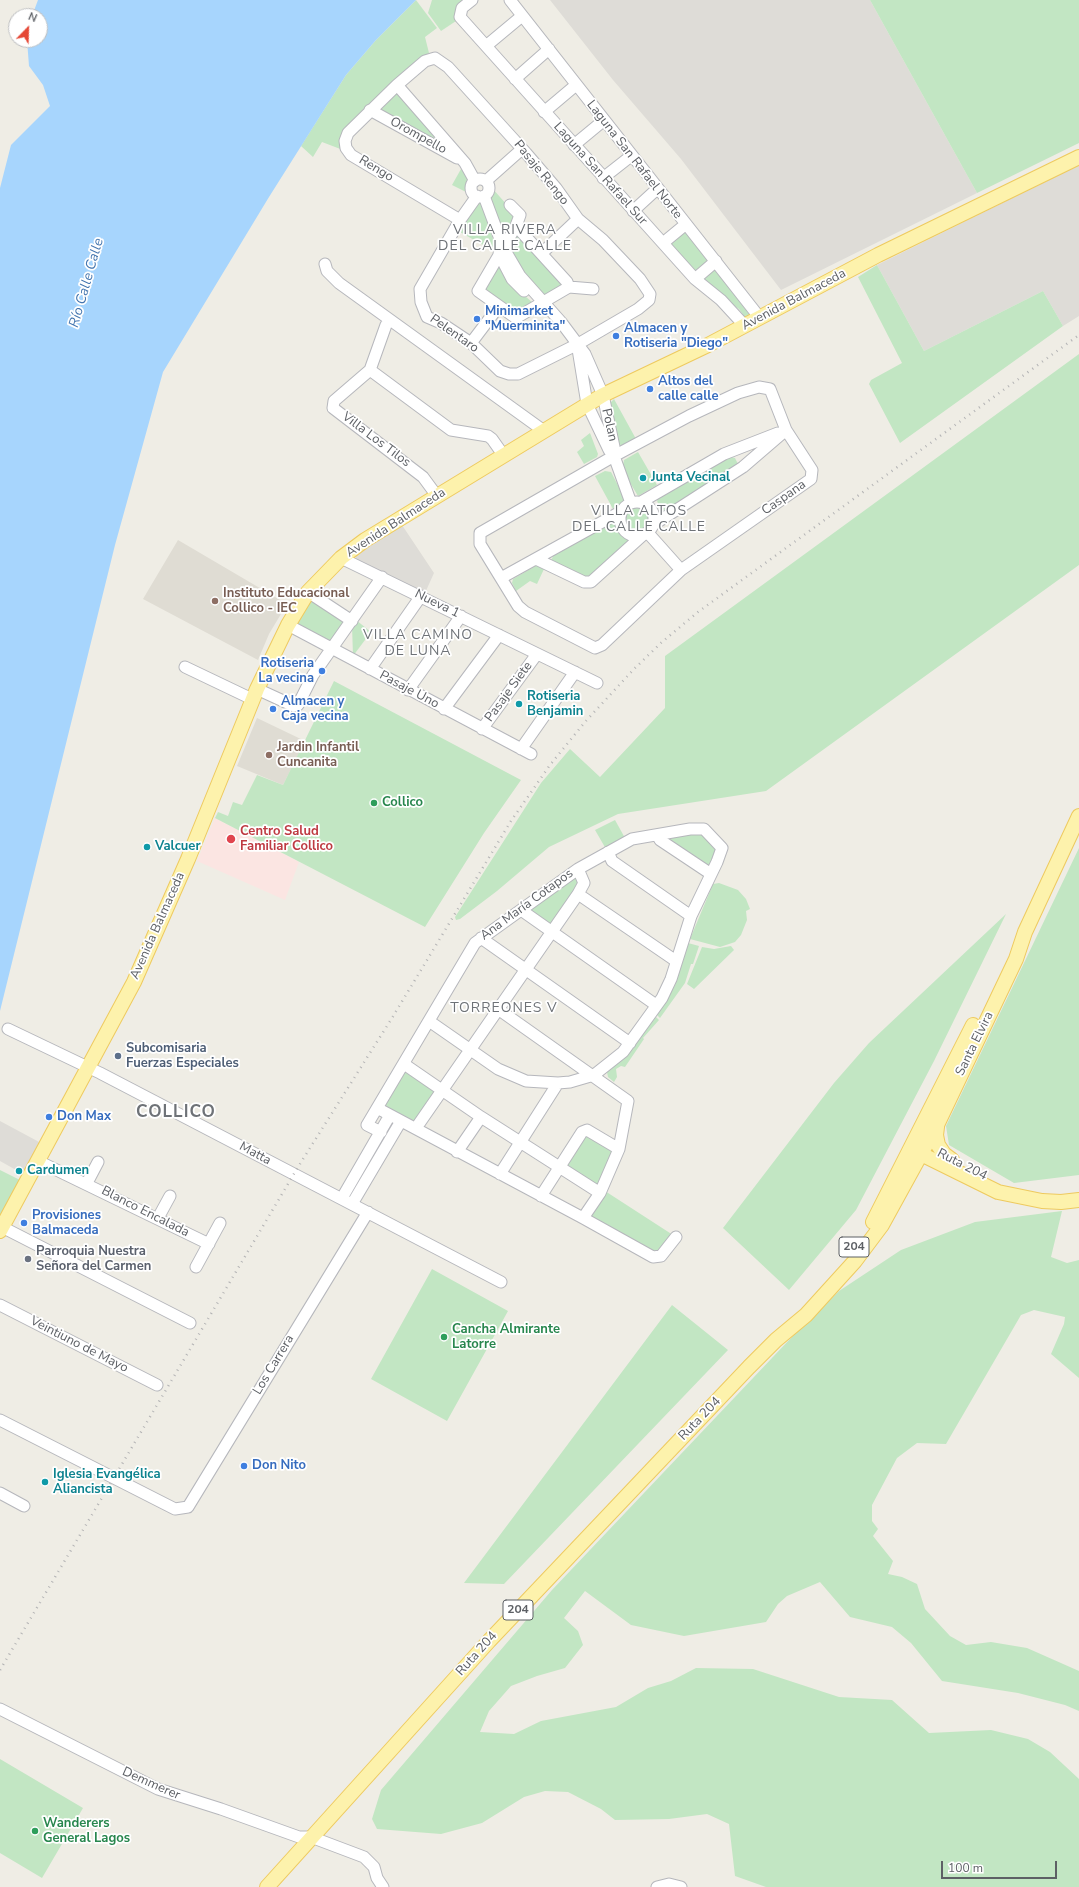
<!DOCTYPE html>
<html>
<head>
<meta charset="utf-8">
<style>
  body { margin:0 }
  #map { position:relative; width:1079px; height:1887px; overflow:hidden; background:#efede5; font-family:"Nunito Sans",sans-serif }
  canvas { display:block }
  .north { position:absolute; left:8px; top:8px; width:40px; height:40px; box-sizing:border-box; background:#fff; border:1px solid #bebfc1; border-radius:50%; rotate:23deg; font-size:11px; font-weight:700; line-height:16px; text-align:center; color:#5d6065 }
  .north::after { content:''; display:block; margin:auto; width:14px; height:18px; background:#e54735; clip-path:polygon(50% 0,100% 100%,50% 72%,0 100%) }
  .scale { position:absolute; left:941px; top:1861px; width:116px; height:18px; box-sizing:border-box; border:2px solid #5d6065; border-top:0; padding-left:5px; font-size:12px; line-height:14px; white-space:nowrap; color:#5d6065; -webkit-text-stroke:3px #fff; paint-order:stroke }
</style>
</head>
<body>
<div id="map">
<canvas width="1079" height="1887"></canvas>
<div class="north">N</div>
<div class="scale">100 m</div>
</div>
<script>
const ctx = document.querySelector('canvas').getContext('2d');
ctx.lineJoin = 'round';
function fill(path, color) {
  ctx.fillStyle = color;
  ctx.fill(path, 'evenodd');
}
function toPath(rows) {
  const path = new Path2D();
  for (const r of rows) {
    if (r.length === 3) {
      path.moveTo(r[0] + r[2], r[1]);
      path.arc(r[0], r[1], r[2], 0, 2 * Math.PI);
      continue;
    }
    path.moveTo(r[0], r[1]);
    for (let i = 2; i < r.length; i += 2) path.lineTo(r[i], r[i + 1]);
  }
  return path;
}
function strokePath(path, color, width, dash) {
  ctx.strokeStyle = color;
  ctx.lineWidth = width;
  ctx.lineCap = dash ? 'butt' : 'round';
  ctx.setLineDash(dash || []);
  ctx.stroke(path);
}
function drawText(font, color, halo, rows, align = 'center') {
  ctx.font = font + ' "Nunito Sans",sans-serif';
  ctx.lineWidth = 3.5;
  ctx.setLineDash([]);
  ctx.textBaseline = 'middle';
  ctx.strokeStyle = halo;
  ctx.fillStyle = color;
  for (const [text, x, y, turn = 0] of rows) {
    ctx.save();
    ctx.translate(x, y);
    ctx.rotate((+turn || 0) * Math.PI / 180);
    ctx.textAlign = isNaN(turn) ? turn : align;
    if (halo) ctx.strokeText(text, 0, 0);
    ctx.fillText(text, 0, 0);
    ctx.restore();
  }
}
fill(toPath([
  [550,0,870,0,977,193,781,290,681,159,613,80],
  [1079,165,1079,316,1063,326,1043,291,924,351,877,265],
  [402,525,434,573,425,593,356,559,356,555],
  [0,1121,41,1143,25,1175,0,1161]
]), '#dedcd7');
fill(toPath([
  [178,540,287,604,269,634,258,660,143,599],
  [257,718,305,741,283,785,237,766]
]), '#dfdcd3');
fill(toPath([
  [215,818,299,862,285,900,197,861]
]), '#fbe5e2');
fill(toPath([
  [416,0,437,28,425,37,429,53,416,61,344,131,343,150,322,142,313,157,301,146,346,75,376,40],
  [432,0,464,0,456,21,441,31,428,13],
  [870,0,1079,0,1079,143,977,193],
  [396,91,446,147,380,113,380,107],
  [461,169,469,178,466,187,468,193,452,185],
  [492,188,516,215,506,235,502,236,488,197],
  [480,200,496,248,497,253,460,232,477,201],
  [517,230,565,286,544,299,526,280,506,247],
  [682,232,687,232,752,318,747,320,739,309,713,291,670,245,670,242],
  [499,260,525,296,533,303,517,314,482,289],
  [877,265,924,351,1043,291,1063,326,900,443,869,384,871,380,902,363,858,277],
  [1079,354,1079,565,766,791,618,814,549,847,497,891,460,919,456,920,455,917,541,783,570,749,600,777,665,708,665,656],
  [614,399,636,439,622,446,618,443,611,407,611,402],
  [590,433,598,454,597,457,584,464,577,452,584,446,581,440],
  [638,452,657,485,638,496,626,476,623,465,624,460],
  [731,457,735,458,738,464,663,514,657,501,659,497,711,467],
  [605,471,611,472,625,499,623,504,613,509,595,476],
  [638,519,13],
  [616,520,619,521,621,528,633,541,591,582,553,565,551,560,554,555],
  [537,565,544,569,537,584,530,581,516,591,512,583,513,579],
  [307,597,346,620,330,645,294,626],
  [356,620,371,632,353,656,352,625],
  [334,681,521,780,484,833,425,927,215,818,218,812,228,816,233,802,242,805,257,775,283,785],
  [615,820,625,838,606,849,595,830],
  [700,832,717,847,717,852,708,869,661,838],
  [1079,848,1079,1175,1014,1183,949,1145,946,1126],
  [573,875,580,880,551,928,526,911],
  [719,883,738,890,746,899,750,909,746,911,747,920,741,935,735,942,720,947,690,939,713,884],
  [1006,914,934,1061,856,1210,789,1290,723,1228,834,1083,869,1043],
  [688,943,699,946,693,964,691,964,685,983,660,1018,657,1015,675,985],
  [731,946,734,950,694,989,687,984,702,947,714,949],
  [656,1017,659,1020,643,1038,644,1039,625,1067,621,1066,616,1069,617,1077,614,1082,608,1077,607,1072,626,1056],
  [406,1069,438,1089,418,1118,412,1121,388,1109,386,1105,386,1102],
  [586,1132,614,1149,601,1183,597,1185,565,1166],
  [0,1170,24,1182,0,1226],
  [605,1191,673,1235,661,1252,655,1253,593,1220,591,1213],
  [1062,1211,1051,1257,1067,1263,1079,1260,1079,1378,1051,1354,1064,1324,1065,1317,1034,1310,1021,1315,946,1444,917,1443,897,1458,872,1505,872,1521,878,1529,873,1536,893,1561,888,1574,902,1577,917,1584,925,1609,950,1636,966,1645,991,1642,1027,1648,1079,1671,1079,1711,1065,1705,1018,1693,942,1681,911,1643,892,1627,850,1617,820,1582,787,1596,778,1604,766,1622,684,1636,631,1625,585,1591,564,1618,578,1631,583,1645,565,1668,537,1676,511,1686,489,1711,480,1732,514,1734,541,1721,616,1707,648,1688,671,1681,696,1668,753,1669,839,1697,892,1700,929,1733,991,1730,1028,1739,1050,1752,1079,1779,1079,1887,766,1887,735,1876,729,1824,707,1814,669,1819,615,1820,601,1809,568,1792,545,1791,524,1797,482,1823,441,1834,377,1829,372,1819,381,1790,552,1590,790,1339,839,1291,901,1250,975,1222],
  [432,1269,508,1311,447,1421,371,1379],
  [672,1305,728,1350,504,1584,464,1583],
  [0,1759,83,1808,42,1878,0,1853]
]), '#c2e6c3');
fill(toPath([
  [38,0,416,0,376,40,346,75,269,197,163,372,115,545,0,1011,0,188,11,145,50,106,43,85,29,66,27,40,40,40,40,16,32,16]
]), '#a7d5fd');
const minor = toPath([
  [472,0,462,8,460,17,695,279,721,300,745,326],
  [510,0,760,318],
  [486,46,522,16],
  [515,79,549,49],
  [397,85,465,163,475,181],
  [370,110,457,158],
  [544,112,576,85],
  [574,145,603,121],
  [603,178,631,156],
  [480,188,9],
  [486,181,522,149],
  [484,196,503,247,520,276,561,322,585,354,603,395,614,447,614,456],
  [510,205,520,215,516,226,478,291,516,318,569,287,567,282,516,226],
  [633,211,657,189],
  [460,220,351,155,346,148,345,141,348,133,397,85,425,61,435,58,448,67,526,153,556,188,578,219,603,240,640,279,650,294,649,300,638,309,578,344,518,374,509,374,500,371,471,343,441,323,427,317,421,302,420,289,460,220,477,196],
  [663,243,686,224],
  [542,253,578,219],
  [499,254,512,279,524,291],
  [325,264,327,271,339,283,544,431],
  [695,279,716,261],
  [569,287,593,289],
  [386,325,370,370,334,401,333,408,423,477,437,496],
  [471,343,499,306],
  [578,349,587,404,609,450,614,456,631,503],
  [370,370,451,430,488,436,492,439,504,456],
  [759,387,770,389,786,430,812,470,811,479,681,570,602,645,595,648,525,612,518,606,480,544,480,533,614,456,689,416,738,393,759,387],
  [641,502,724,454,778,433],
  [637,519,17],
  [653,525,743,467,786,430],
  [648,533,681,570],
  [341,558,597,683],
  [536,559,584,582,591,582,643,535],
  [501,578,622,511],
  [308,592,352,621],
  [288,625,531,754],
  [185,667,252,699],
  [370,669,421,596],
  [257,689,294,706,298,705,313,675,382,577],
  [408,690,461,616],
  [444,709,499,635],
  [482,729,537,654],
  [521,749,575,672],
  [657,835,660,840,711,874],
  [608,852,612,861,691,916],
  [578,894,676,961],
  [521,910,656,1005],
  [481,938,630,1043],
  [498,1009,628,1101,619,1149,600,1193,583,1218],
  [8,1029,100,1073,501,1282],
  [404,1064,481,1117,600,1193],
  [377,1108,583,1218,653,1257,661,1256,676,1237],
  [416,1128,578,894,584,883,578,869],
  [381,1132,367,1125,475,943,578,869,632,839,690,829,704,829,722,848,717,862,691,916,671,979,662,998,623,1052,594,1075,570,1082,558,1083,526,1081,498,1069,429,1021],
  [457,1152,481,1117],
  [38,1161,209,1244],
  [500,1174,558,1083],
  [87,1183,98,1162],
  [541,1196,582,1132,587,1130,619,1149],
  [342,1198,390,1115],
  [352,1204,401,1121],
  [158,1218,170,1196],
  [2,1227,190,1323],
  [196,1267,220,1223],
  [0,1305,157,1385],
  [0,1420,175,1509,188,1507,368,1212],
  [0,1493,24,1506],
  [0,1709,158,1789,221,1809,299,1837,311,1837,364,1857,374,1867,377,1878,383,1887],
  [657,1887,669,1884,681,1887]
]);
const major = toPath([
  [937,1127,936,1135,938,1145,944,1154,952,1160],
  [915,1151,998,1192,1042,1201,1061,1202,1079,1200],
  [873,1222,973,1025],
  [0,1231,134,982,188,859,257,689,288,625,308,592,341,558,365,540,603,395,708,345,878,255,1079,157],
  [267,1887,489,1641,749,1367,776,1340,806,1315,855,1261,882,1225,937,1125,1016,959,1025,932,1079,816]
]);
strokePath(minor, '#b6b7bc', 13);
strokePath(major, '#eeca5f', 16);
strokePath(minor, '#fff', 11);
strokePath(major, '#fdf2ac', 14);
strokePath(toPath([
  [0,1670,298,1167,392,1018,511,821,550,765,585,722,634,669,662,642,698,612,1079,335]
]), '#b4b4b5', 2.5, [1, 5]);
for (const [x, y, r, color] of [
  [477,319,4,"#3f7fe0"],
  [616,336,4,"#3f7fe0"],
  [650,389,4,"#3f7fe0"],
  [643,478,4,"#0f9aa8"],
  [215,601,4,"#8d6e63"],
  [322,671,4,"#3f7fe0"],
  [519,704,4,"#0f9aa8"],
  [273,709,4,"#3f7fe0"],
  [269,755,4,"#8d6e63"],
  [374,803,4,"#2e9e5b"],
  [231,839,5,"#e0444e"],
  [147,847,4,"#0f9aa8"],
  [118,1056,4,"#5c6f8a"],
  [49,1117,4,"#3f7fe0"],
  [19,1171,4,"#0f9aa8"],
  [24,1223,4,"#3f7fe0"],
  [28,1259,4,"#6b7280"],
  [444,1337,4,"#2e9e5b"],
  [244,1466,4,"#3f7fe0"],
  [45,1482,4,"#0f9aa8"],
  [35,1831,4,"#2e9e5b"]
]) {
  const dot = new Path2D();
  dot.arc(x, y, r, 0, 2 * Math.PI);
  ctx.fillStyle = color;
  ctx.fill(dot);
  strokePath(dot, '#fff', 1.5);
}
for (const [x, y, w] of [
  [854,1247,30],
  [518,1610,30]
]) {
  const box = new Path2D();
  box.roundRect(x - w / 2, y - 10, w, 20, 3);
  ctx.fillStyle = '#fff';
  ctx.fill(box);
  strokePath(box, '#5d6065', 1);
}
drawText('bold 12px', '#5d6065', null, [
  ["204",854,1247],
  ["204",518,1610]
]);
drawText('13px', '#5d6065', '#fff', [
  ["Orompello",418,136,29],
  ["Laguna San Rafael Norte",634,160,52],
  ["Rengo",376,169,31],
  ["Pasaje Rengo",541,173,51],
  ["Laguna San Rafael Sur",600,174,48],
  ["Avenida Balmaceda",794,300,-28],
  ["Pelentaro",454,334,35],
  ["Polan",609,425,77],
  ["Villa Los Tilos",376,440,37],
  ["Caspana",784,498,-35],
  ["Avenida Balmaceda",396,523,-33],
  ["Nueva 1",437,604,26],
  ["Pasaje Uno",409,690,28],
  ["Pasaje Siete",509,692,-54],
  ["Ana María Cotapos",527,905,-36],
  ["Avenida Balmaceda",158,926,-66],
  ["Santa Elvira",975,1044,-64],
  ["Matta",255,1154,28],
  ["Ruta 204",962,1165,27],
  ["Blanco Encalada",145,1212,27],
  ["Veintiuno de Mayo",79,1345,27],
  ["Los Carrera",274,1365,-59],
  ["Ruta 204",700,1419,-46],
  ["Ruta 204",477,1654,-48],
  ["Demmerer",151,1784,24]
]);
drawText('bold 13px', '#366cbe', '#fff', [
  ["Minimarket",485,312],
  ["\"Muerminita\"",485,327],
  ["Almacen y",624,329],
  ["Rotiseria \"Diego\"",624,344],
  ["Altos del",658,382],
  ["calle calle",658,397],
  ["Rotiseria",314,664,"right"],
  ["La vecina",314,679,"right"],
  ["Almacen y",281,702],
  ["Caja vecina",281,717],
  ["Don Max",57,1117],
  ["Provisiones",32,1216],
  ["Balmaceda",32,1231],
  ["Don Nito",252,1466]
], 'left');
drawText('bold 13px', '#0d838f', '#fff', [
  ["Junta Vecinal",651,478],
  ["Rotiseria",527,697],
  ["Benjamin",527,712],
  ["Valcuer",155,847],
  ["Cardumen",27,1171],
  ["Iglesia Evangélica",53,1475],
  ["Aliancista",53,1490]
], 'left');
drawText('bold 13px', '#785e54', '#fff', [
  ["Instituto Educacional",223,594],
  ["Collico - IEC",223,609],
  ["Jardin Infantil",277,748],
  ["Cuncanita",277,763]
], 'left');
drawText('bold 13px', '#27864d', '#fff', [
  ["Collico",382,803],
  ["Cancha Almirante",452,1330],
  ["Latorre",452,1345],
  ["Wanderers",43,1824],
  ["General Lagos",43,1839]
], 'left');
drawText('bold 13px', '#be3a42', '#fff', [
  ["Centro Salud",240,832],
  ["Familiar Collico",240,847]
], 'left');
drawText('bold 13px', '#4e5e75', '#fff', [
  ["Subcomisaria",126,1049],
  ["Fuerzas Especiales",126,1064]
], 'left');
drawText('bold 13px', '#5b616d', '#fff', [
  ["Parroquia Nuestra",36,1252],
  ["Señora del Carmen",36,1267]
], 'left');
ctx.letterSpacing = '1px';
drawText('14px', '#6e7277', '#fff', [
  ["VILLA RIVERA",505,231],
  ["DEL CALLE CALLE",505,247],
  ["VILLA ALTOS",639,512],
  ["DEL CALLE CALLE",639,528],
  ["VILLA CAMINO",418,636],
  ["DE LUNA",418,652],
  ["TORREONES V",504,1009]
]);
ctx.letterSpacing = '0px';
drawText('italic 14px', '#4375af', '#fff', [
  ["Río Calle Calle",87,283,-74]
]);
ctx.letterSpacing = '1px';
drawText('bold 17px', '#6e7277', '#fff', [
  ["COLLICO",176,1113]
]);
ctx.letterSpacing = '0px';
</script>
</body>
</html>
